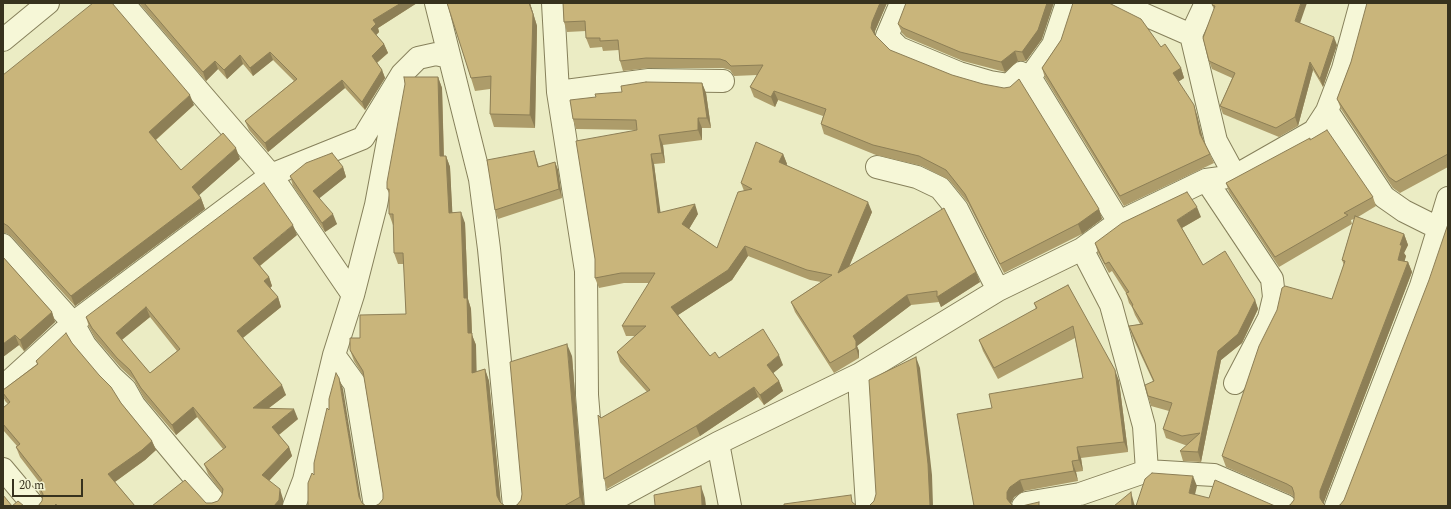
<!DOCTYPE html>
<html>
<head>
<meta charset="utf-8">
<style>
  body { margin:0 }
  #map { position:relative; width:1451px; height:509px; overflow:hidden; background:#ebecc4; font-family:Spectral,serif }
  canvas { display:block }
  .frame { position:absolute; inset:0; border:4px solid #37321e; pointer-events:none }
  .scale { position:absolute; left:12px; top:479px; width:71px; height:18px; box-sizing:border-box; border:2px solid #37321e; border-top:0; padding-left:5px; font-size:12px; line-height:14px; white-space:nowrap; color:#37321e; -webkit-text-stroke:3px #f3f4d3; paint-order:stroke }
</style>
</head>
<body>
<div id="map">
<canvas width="1451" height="509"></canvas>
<div class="frame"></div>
<div class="scale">20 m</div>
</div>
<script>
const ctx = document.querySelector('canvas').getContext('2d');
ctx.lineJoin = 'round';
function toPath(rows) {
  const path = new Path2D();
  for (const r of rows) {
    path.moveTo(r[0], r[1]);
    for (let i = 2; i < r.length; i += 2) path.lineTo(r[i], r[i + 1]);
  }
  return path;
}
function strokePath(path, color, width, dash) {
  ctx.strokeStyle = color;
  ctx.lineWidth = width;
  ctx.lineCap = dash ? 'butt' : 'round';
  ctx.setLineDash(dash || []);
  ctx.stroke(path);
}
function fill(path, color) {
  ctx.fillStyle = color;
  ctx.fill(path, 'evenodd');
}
const street = toPath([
  [123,3,271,175,353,295],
  [436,3,480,179,489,249,514,506],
  [553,3,558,92,586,271,587,395,596,506],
  [901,3,887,36,899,48,959,73,990,82,1009,85,1021,73,1030,77,1119,222],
  [1118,3,1191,35],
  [1206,3,1191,35,1216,141,1235,176],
  [3,40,48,3],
  [1030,77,1053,45,1067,3],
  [558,92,649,80,723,81],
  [1327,111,1384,197,1404,211,1438,228],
  [877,167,917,177,940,188,957,209,998,290],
  [1206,180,1272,279,1274,297,1269,318,1235,383],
  [3,245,73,323,85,345,112,377,125,389,134,405,214,501],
  [1082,249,1111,305,1144,426,1147,471],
  [334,355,355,384,375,506],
  [860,374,860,395,867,506],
  [3,387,73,323,271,175,363,138,402,74,418,58,436,54,449,57],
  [718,443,730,506],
  [3,469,34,506],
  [294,506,304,480,334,355,353,295,376,205,397,93],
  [602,506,718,443,860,374,998,290,1082,249,1119,222,1206,180,1235,176,1314,131,1327,111,1343,69,1361,3],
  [1023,506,1026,503,1080,494,1147,471,1214,475,1286,506],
  [1336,506,1421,286,1448,198]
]);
strokePath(street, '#86805b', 24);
strokePath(street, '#f6f7d7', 22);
fill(toPath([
  [139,3,417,3,378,28,379,32,376,35,384,44,388,53,377,63,382,70,385,78,365,110,345,88,268,152,249,130,245,121,294,81,273,60,253,76,243,64,227,79,218,69,206,81],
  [447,3,530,3,537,26,535,128,494,127,490,114,490,89,475,91,471,78],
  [563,3,887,3,875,31,875,36,890,50,1099,209,1102,219,1082,234,1004,273,968,203,949,180,922,166,876,155,824,134,821,124,823,116,778,100,775,107,754,97,750,87,757,75,734,76,730,70,723,68,649,68,623,71,620,61,619,50,603,51,602,47,590,48,586,38,586,31,567,32,564,22],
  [1448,3,1448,167,1400,193,1393,188,1341,109,1337,99,1351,62],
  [1212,5,1300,23,1337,45,1323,87,1313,70,1298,126,1279,137,1223,114,1220,106,1232,78,1212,69,1209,61,1214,9],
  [898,24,1042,39,1026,61,1018,61,1005,72,963,61,906,37,902,33],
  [1061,40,1161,47,1181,68,1184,78,1178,82,1197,115,1203,139,1210,154,1214,163,1124,206,1045,78,1042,68],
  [3,75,194,105,156,140,181,170,240,159,199,195,201,198,205,209,75,306,12,237,6,233,3,233],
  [438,77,442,88,444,156,446,156,450,167,452,212,465,223,468,299,471,309,472,335,476,345,476,372,485,369,489,381,501,503,379,504,383,499,383,493,364,377,354,361,350,350,360,338,406,314,404,264,398,264,394,253,394,225,393,225,389,214,389,193,387,189],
  [702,83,706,93,711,128,702,128,702,140,663,145,665,163,654,164,660,213,698,214,689,229,717,248,744,191,741,183,783,154,787,164,786,165,872,212,849,267,976,272,980,282,941,307,939,302,911,305,857,346,859,351,859,358,834,373,795,312,791,302,821,282,810,280,748,256,732,280,678,315,710,356,719,358,783,365,773,373,779,381,783,391,764,405,758,397,700,436,607,489,604,479,601,418,647,392,620,362,617,352,635,336,626,336,622,326,649,283,624,283,599,288,595,278,637,130,576,129,573,119,596,97,622,92],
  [1310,140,1373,197,1376,206,1358,217,1404,234,1408,245,1404,253,1406,256,1404,261,1408,262,1412,272,1324,502,1324,504,1290,505,1294,500,1294,497,1291,495,1226,467,1222,456,1332,299,1344,265,1342,260,1354,219,1351,220,1352,224,1279,267,1229,192,1226,183],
  [534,151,539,167,555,162,558,170,562,198,498,219,495,210],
  [343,167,346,177,319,198,337,224,325,232,293,186,290,176],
  [1201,217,1182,228,1203,265,1255,300,1258,309,1242,343,1221,360,1201,462,1183,461,1180,451,1187,445,1185,445,1166,438,1163,429,1169,411,1151,406,1148,396,1153,381,1132,336,1129,326,1140,324,1135,315,1132,307,1129,303,1126,293,1112,271,1109,273,1098,253,1095,243],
  [297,235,260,266,269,277,272,286,270,288,278,297,281,307,243,338,286,395,269,408,298,419,279,435,289,447,292,456,269,481,283,499,283,506,152,506,206,503,212,503,218,501,222,495,222,493,208,474,204,464,223,449,197,417,176,435,144,398,134,380,121,368,95,338,89,327,86,317],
  [150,317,177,351,150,373,122,340],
  [3,257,52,312,55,322,24,351,19,345,3,357],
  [1068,285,1119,381,1128,452,1081,458,1083,471,1076,472,1078,481,1024,491,1014,497,1011,503,1011,505,974,506,992,408,1083,378,1075,338,998,379,983,351,979,340,1036,309,1034,303],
  [72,343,152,441,156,450,145,460,115,482,135,506,38,506,42,501,42,497,40,494,37,484,39,482,20,457,16,447,17,446,3,430,3,408,8,404,5,401,3,395,3,390,37,364,36,361],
  [572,356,584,506,514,506,517,505,521,500]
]), '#ad9c6a');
fill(toPath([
  [401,3,417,3,378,28,379,32,374,37,371,29,373,20],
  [529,3,530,3,537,26,535,128,530,115],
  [880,3,887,3,875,31,875,38,871,28,872,22],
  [1047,3,1054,3,1042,39,1026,61,1022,52],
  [1301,3,1307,3,1298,29,1295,21],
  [1334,37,1337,45,1323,87,1320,79],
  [384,44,388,53,375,64,372,56],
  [1015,51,1018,61,1005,72,1001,62],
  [270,52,273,60,253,76,250,68],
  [240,55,243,64,227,79,224,70],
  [215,61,218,69,206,81,203,72],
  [1310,62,1313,70,1298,126,1295,117],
  [1181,68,1184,78,1176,83,1173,73],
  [382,70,385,78,365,110,362,102],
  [438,77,442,88,444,167,440,156],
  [342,80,345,88,268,152,265,143],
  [702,83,706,93,711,128,707,118],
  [774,91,778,100,775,107,771,97],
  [190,95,194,105,153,142,149,132],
  [1194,105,1197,115,1204,144,1200,134],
  [698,118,702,128,702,140,698,130],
  [659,135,663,145,665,163,662,153],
  [236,148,240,159,196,198,192,187],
  [651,154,654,164,662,223,658,213],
  [783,154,787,164,783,172,779,162],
  [446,156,450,167,453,224,449,213],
  [555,162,558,170,562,198,559,189],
  [343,167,346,177,316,201,313,191],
  [201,198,205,209,75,306,71,296],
  [868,202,872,212,842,283,838,273],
  [695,204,698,214,686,234,682,224],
  [1197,207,1201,217,1180,229,1177,220],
  [1099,209,1102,219,1082,234,1078,224],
  [461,212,465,223,468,299,471,309,472,335,476,345,477,385,472,373,464,298],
  [333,214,337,224,325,232,322,223],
  [293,225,297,235,257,268,253,258],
  [1404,234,1408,245,1404,253,1406,256,1402,271,1398,260,1400,245],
  [745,246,748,256,732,280,675,317,671,307],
  [1408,262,1412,272,1324,502,1324,506,1320,498,1320,491],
  [976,272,980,282,941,307,937,297],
  [269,277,272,286,267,291,264,281],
  [907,295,911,305,857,346,859,351,859,358,856,348,853,336],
  [278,297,281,307,240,340,237,331],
  [1255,300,1258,309,1242,343,1221,360,1201,462,1198,452,1218,351],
  [146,307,150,317,119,342,116,333],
  [52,312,55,322,24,351,20,340],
  [15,335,19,345,3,357,3,344],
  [567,344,572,356,584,506,583,506,580,497],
  [779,355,783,365,771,375,767,365],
  [916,357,920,368,932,475,933,506,930,506],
  [485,369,489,381,501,506,497,496],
  [1115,370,1119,381,1128,452,1124,442],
  [339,378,343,389,362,506,359,497],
  [779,381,783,391,764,405,760,395],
  [282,385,286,395,257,417,253,408],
  [754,387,758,397,700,436,696,426],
  [193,407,197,417,176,435,172,425],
  [294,409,298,419,276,437,272,427],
  [152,441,156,450,145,460,112,484,108,474],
  [289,447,292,456,265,485,262,475],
  [1077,447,1081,458,1083,471,1079,460],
  [1072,461,1076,472,1078,481,1074,471],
  [1193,476,1197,486,1193,503,1189,493],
  [1020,480,1024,491,1014,497,1011,503,1011,506,1007,499,1007,492,1010,487],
  [701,486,705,498,706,506,702,506],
  [280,489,283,499,283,506,274,506],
  [1131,492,1134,503,1135,506,1132,506]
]), '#8d7f56');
const building = toPath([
  [93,3,112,3,190,95,149,132,181,170,223,133,236,148,192,187,201,198,71,296,8,226,3,223,3,75,93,3],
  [144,3,401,3,373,20,376,24,371,29,384,44,372,56,382,70,362,102,342,80,265,143,245,121,297,79,270,52,250,68,240,55,224,70,215,61,203,72,144,3],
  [447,3,529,3,533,14,530,115,490,114,491,76,471,78,447,3],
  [563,3,880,3,872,22,871,28,875,35,890,50,952,75,983,84,1004,88,1010,87,1019,79,1099,209,1078,224,1000,264,965,194,946,170,919,156,873,145,821,124,826,109,774,91,771,97,750,87,763,65,731,66,726,61,720,59,646,58,620,61,618,40,600,41,600,38,586,38,585,21,564,22,563,3],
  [906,3,1047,3,1038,30,1022,52,1015,51,1001,62,960,52,903,28,898,24,906,3],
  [1073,3,1109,3,1141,19,1161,47,1165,44,1181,68,1173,73,1194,105,1200,134,1210,154,1120,196,1042,68,1061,40,1073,3],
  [1213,3,1301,3,1295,21,1334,37,1320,79,1310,62,1295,117,1276,128,1220,106,1235,73,1209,61,1203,38,1215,6,1212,5,1213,3],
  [1367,3,1448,3,1448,154,1396,182,1389,177,1337,99,1351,62,1367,3],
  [404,77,438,77,440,156,446,156,449,213,461,212,464,298,467,298,468,333,472,333,472,373,485,369,497,496,500,502,505,506,375,506,379,504,383,499,383,493,363,371,350,350,350,338,360,338,360,315,406,314,403,253,394,253,393,214,389,214,389,189,387,189,387,182,405,84,404,77],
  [646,82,702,83,707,118,698,118,698,130,659,135,662,153,651,154,658,213,695,204,682,224,717,248,738,192,752,189,741,183,756,142,783,154,779,162,868,202,838,273,944,208,976,272,937,297,937,291,907,295,853,336,856,341,856,348,830,363,791,302,832,275,807,270,745,246,728,270,671,307,710,356,715,352,719,358,763,329,779,355,767,365,779,381,760,395,754,387,696,426,604,479,598,415,601,418,650,390,617,352,646,326,622,326,655,273,621,273,595,278,595,259,576,141,637,130,636,120,573,119,570,100,596,97,595,94,622,92,621,86,646,82],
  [1327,130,1373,197,1344,213,1348,215,1275,257,1226,183,1310,138,1310,140,1327,130],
  [534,151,538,167,555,162,559,189,495,210,487,160,534,151],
  [332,153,343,167,313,191,333,214,322,223,290,176,306,163,332,153],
  [264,183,293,225,253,258,269,277,264,281,278,297,237,331,282,385,253,408,294,409,272,427,289,447,262,475,280,489,279,500,274,506,152,506,185,480,206,503,212,503,218,501,222,495,223,489,204,464,226,447,193,407,172,425,141,388,130,370,117,358,92,328,86,317,264,183],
  [146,307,180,349,150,373,116,333,146,307],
  [1187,192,1197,207,1177,220,1203,265,1225,251,1255,300,1238,334,1218,351,1198,452,1180,451,1200,433,1182,436,1163,429,1172,403,1148,396,1145,385,1154,381,1129,326,1143,324,1132,306,1133,305,1126,293,1129,292,1109,262,1105,264,1095,243,1122,223,1187,192],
  [1355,216,1404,234,1400,245,1402,245,1398,260,1408,262,1320,491,1320,498,1323,503,1326,506,1287,506,1290,505,1294,500,1294,493,1292,487,1287,484,1222,456,1259,346,1277,310,1282,288,1285,286,1332,299,1345,261,1342,260,1355,216],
  [1448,224,1448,506,1337,506,1340,505,1344,500,1429,280,1448,224],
  [3,257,52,312,20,340,15,335,3,344,3,257],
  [1068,285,1115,370,1124,442,1077,447,1079,460,1072,461,1074,471,1020,480,1010,487,1007,492,1007,499,1011,504,1014,506,974,506,957,414,992,408,989,394,1083,378,1073,326,994,368,979,340,1037,308,1034,303,1068,285],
  [66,333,72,343,99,375,111,387,121,403,152,441,142,450,108,474,135,506,57,506,56,504,54,506,38,506,42,501,43,494,37,484,42,480,16,447,20,444,3,424,3,408,10,402,3,393,3,390,38,364,36,361,66,333],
  [567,344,580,497,564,506,514,506,517,505,521,500,522,494,510,362,567,344],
  [916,357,928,464,930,506,869,506,874,501,876,494,869,380,916,357],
  [336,373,339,378,359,497,362,503,366,506,308,506,308,483,312,473,314,475,314,463,327,408,329,410,329,399,336,373],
  [1152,473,1193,476,1189,493,1209,498,1215,480,1275,506,1136,506,1145,479,1152,473],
  [701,486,702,506,654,506,655,505,654,495,701,486],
  [1131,492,1132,506,1114,506,1131,492],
  [3,495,12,506,18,501,24,506,3,506,3,495],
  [851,495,852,502,857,506,784,506,784,504,851,495],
  [1039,502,1039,506,1022,506,1039,502]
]);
fill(building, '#c9b57b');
strokePath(building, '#8d7f56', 1);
</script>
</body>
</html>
